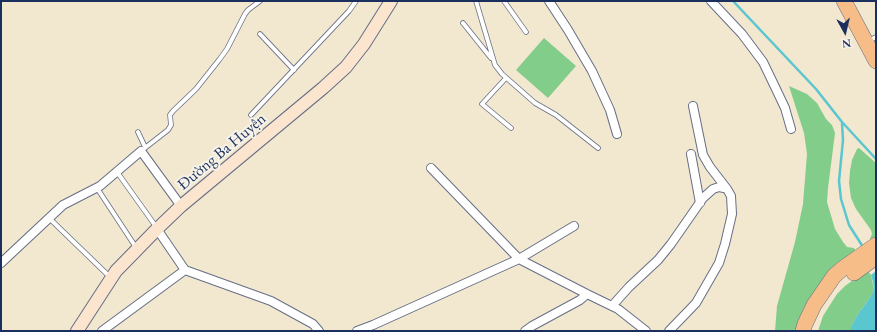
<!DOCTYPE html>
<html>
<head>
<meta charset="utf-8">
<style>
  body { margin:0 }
  #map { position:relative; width:877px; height:332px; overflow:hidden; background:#f2e7cf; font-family:"EB Garamond",serif }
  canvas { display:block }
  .frame { position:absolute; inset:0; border:2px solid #1b2f5e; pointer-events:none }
  .north { position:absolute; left:825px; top:12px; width:40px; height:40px; -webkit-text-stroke:3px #f7f3e8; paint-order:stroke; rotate:172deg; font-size:11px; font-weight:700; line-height:16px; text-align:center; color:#1b2f5e }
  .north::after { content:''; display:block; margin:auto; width:14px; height:18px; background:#1b2f5e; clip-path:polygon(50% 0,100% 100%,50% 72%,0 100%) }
</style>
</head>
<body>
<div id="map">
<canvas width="877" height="332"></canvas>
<div class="frame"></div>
<div class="north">N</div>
</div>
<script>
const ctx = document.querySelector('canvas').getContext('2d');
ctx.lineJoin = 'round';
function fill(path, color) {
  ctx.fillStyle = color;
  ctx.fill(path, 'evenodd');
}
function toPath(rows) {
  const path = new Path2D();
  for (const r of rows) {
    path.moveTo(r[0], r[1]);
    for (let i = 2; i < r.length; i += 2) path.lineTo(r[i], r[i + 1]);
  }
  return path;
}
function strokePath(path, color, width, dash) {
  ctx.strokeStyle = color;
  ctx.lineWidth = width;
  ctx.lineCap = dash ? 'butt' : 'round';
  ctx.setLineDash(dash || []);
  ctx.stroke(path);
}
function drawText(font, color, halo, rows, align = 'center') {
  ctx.font = font + ' "EB Garamond",serif';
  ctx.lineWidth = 4;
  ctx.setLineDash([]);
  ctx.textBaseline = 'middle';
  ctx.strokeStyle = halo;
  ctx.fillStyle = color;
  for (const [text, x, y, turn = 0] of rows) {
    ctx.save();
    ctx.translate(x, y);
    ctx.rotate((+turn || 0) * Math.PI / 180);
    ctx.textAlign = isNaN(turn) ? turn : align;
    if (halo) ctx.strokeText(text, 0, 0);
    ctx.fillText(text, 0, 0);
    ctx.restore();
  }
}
fill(toPath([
  [544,38,576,66,548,98,516,70],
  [789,86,807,94,817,103,826,119,832,125,835,133,828,188,827,202,835,229,843,242,847,247,854,248,857,253,797,331,775,331,777,306,795,242,803,204,807,154,804,133],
  [859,148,876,163,876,241,873,243,870,239,872,234,871,230,856,209,851,198,849,183,850,171,852,160,857,149],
  [867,270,871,275,874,290,871,296,856,317,851,327,851,331,818,331,823,316,837,294,845,286]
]), '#83cd8a');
fill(toPath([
  [876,271,876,331,851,331,851,327,856,317,871,296,874,290,873,282,871,275]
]), '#59c6d0');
strokePath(toPath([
  [733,1,816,89,842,122,876,159],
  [842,123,843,140,839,181,841,199,849,225,863,247]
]), '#59c6d0', 2.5);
const lane = toPath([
  [476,1,495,65,502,74,535,103,556,115,598,148],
  [504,1,526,32],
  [463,23,491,58],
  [260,34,294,70],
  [868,41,876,37],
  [506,78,482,104,511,128],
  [251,115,349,11,356,1],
  [138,132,145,147],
  [141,151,168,130,171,125,170,115,173,111,196,89,219,60,227,49,245,14,248,10,260,1],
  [117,172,157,228],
  [97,188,137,249],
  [49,218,111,278]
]);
const street = toPath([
  [549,1,568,30,592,71,610,110,617,134],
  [711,1,742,34,763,62,776,89,785,108,791,129],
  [693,106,703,155,710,167,727,189],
  [691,154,700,203],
  [431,168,519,259,574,226],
  [157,229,185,270],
  [1,263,63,205,100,186,141,151,181,206],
  [612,306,629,287,658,260,671,244,703,198,713,189,719,187,724,188,727,189,731,196,732,214,725,244,719,263,696,303,669,331],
  [102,331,185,270,271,301,313,324,319,331],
  [357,331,373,325,519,259,587,294,618,309,646,331],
  [525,331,532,326,580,300,587,294]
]);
const secondary = toPath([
  [77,331,116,271,157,229,181,206,323,88,346,67,364,44,391,1]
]);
const highway = toPath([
  [844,1,876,61],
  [854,273,876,257],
  [803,331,805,324,814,305,834,276,842,269,876,245]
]);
strokePath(lane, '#666f86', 5.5);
strokePath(street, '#666f86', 10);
strokePath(secondary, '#666f86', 14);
strokePath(highway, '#666f86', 16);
strokePath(lane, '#fff', 4);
strokePath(street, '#fff', 8);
strokePath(secondary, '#fce5cf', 12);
strokePath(highway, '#f7bd88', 15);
drawText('16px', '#1b2f5e', '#f7f3e8', [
  ["Đường Ba Huyện",222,152,-40]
]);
</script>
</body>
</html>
